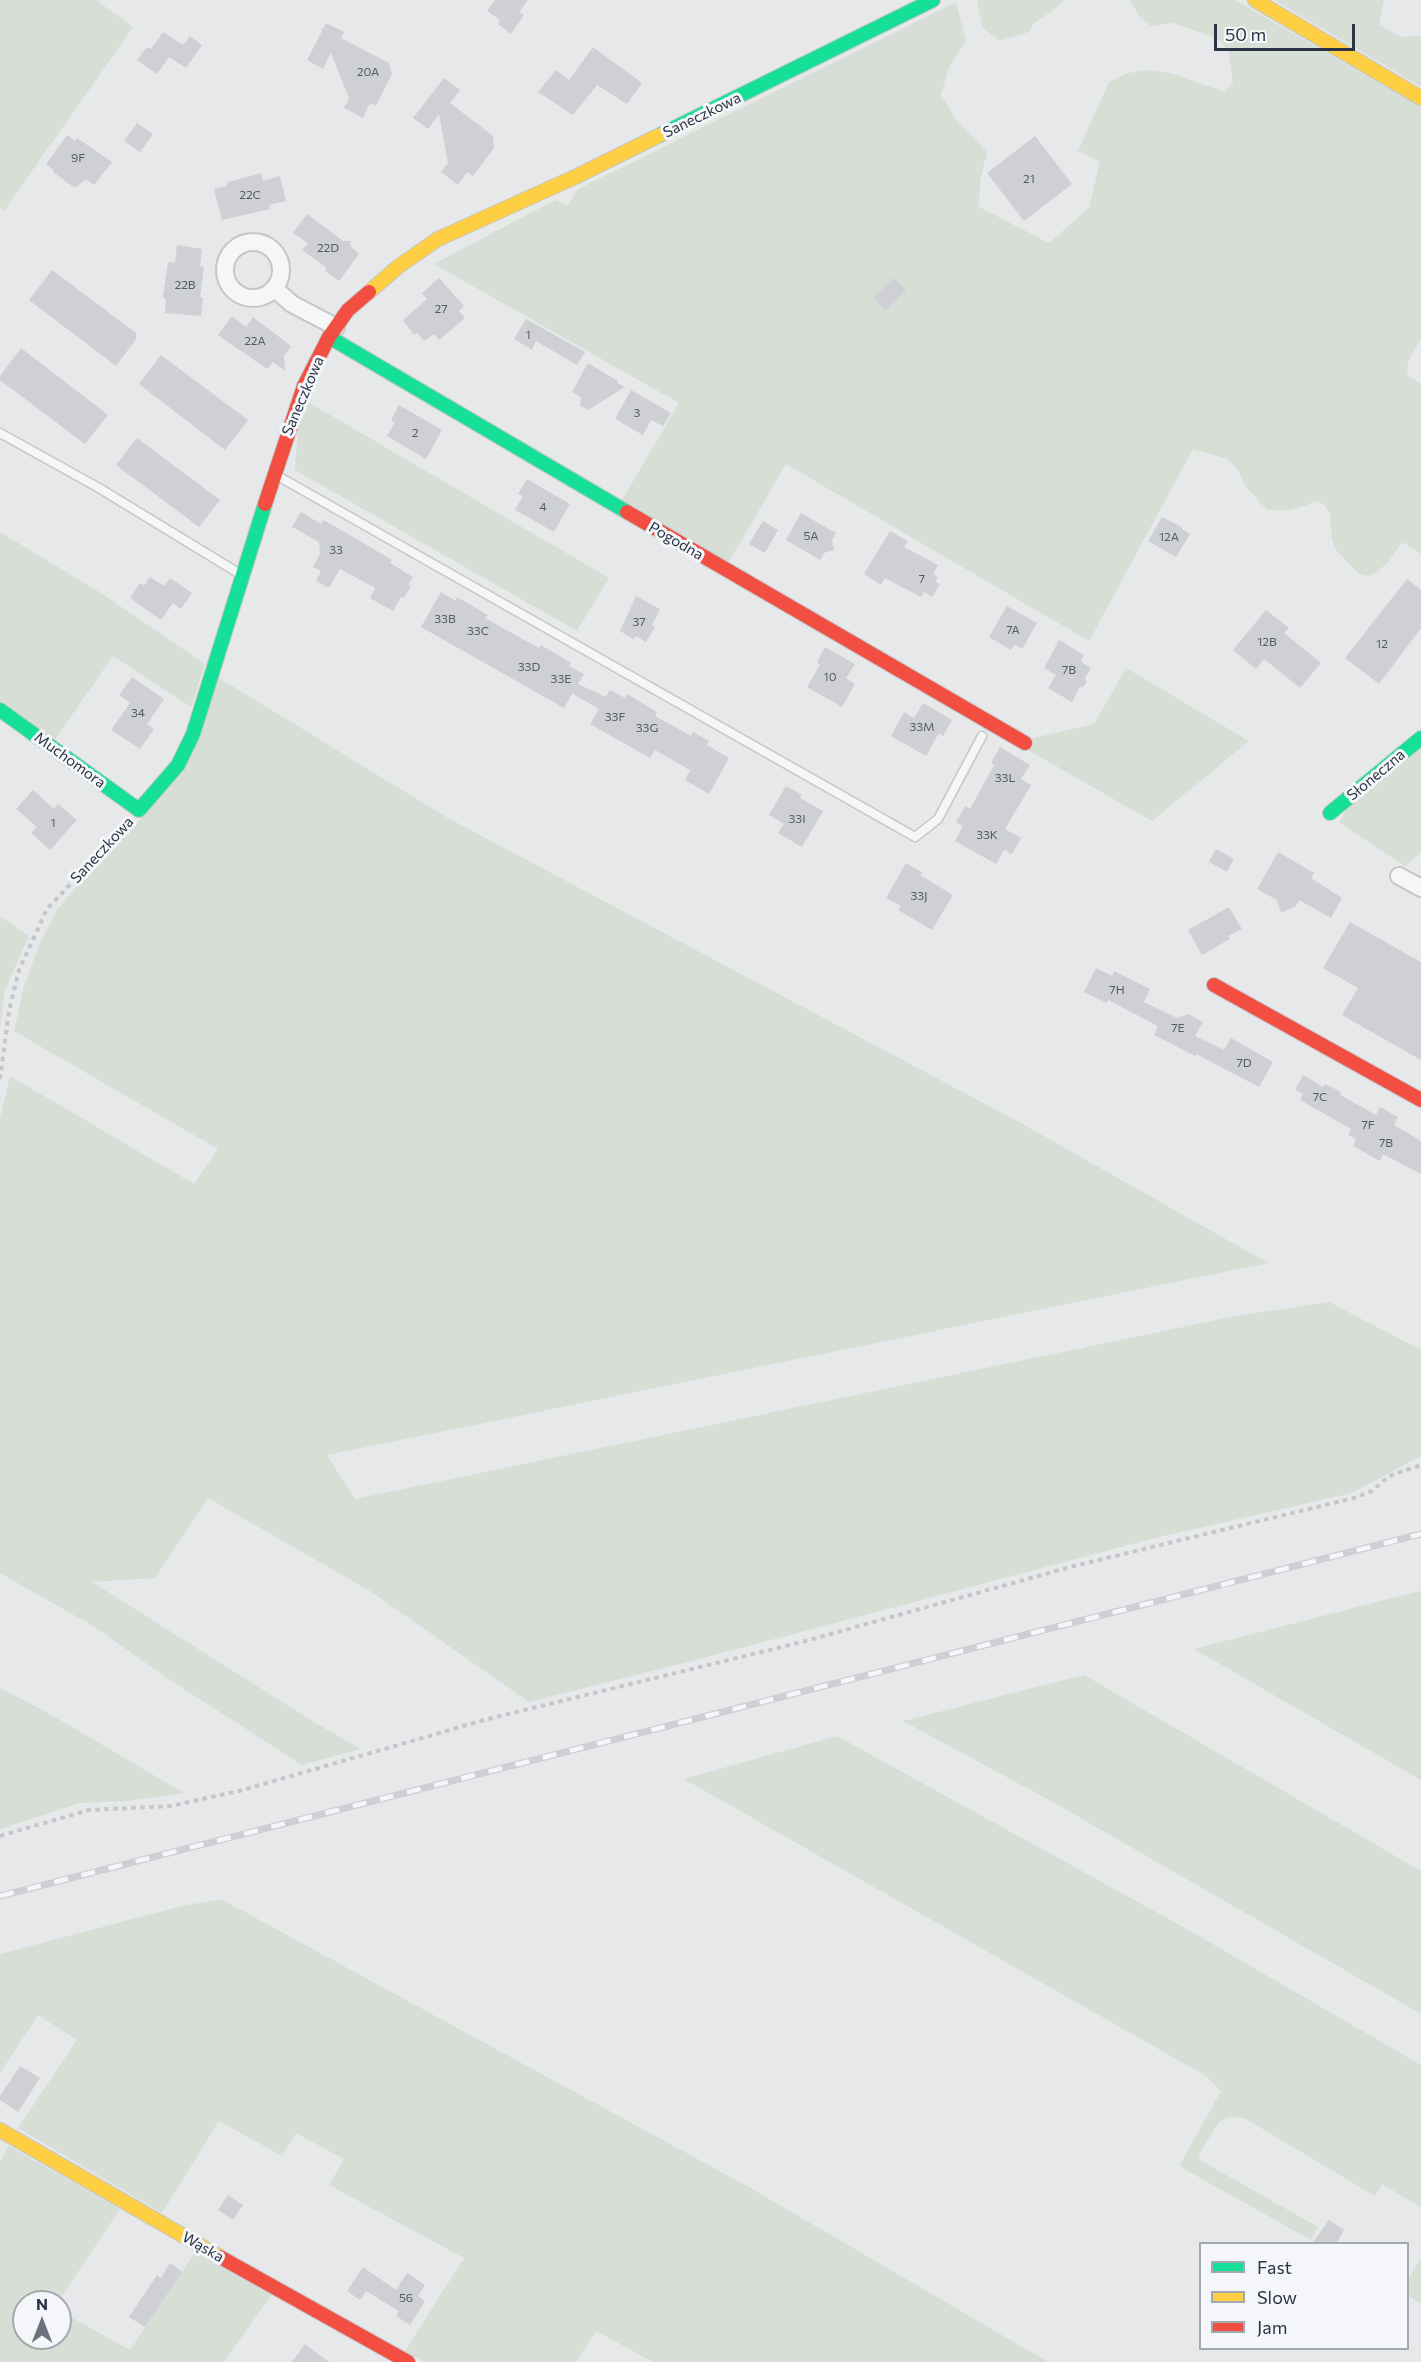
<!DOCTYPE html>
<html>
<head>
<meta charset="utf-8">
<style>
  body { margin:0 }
  #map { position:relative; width:1421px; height:2362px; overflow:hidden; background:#e6e8ea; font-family:Commissioner,sans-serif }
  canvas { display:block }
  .legend { position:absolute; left:1199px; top:2242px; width:210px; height:108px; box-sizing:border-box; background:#f4f6f9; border:2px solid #a4a8b1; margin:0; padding:8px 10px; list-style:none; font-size:18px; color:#2b3445 }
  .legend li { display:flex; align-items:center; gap:12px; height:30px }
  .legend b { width:30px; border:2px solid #a4a8b1 }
  .north { position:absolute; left:12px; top:2290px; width:60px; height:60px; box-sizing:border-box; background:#f4f6f9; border:2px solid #a4a8b1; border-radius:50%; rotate:0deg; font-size:16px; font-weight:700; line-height:24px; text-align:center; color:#2b3445 }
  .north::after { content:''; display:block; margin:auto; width:21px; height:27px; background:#6c737f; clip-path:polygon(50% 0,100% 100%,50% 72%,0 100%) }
  .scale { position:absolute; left:1214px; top:24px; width:141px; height:27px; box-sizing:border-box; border:3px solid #2b3445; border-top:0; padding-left:8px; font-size:18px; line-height:21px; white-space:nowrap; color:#2b3445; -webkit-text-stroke:4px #f4f6f9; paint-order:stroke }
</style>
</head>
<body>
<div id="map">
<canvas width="1421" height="2362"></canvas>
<ul class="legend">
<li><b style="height:8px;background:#16e098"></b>Fast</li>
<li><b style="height:8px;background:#ffcf43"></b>Slow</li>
<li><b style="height:8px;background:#f24e42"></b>Jam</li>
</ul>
<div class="north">N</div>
<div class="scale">50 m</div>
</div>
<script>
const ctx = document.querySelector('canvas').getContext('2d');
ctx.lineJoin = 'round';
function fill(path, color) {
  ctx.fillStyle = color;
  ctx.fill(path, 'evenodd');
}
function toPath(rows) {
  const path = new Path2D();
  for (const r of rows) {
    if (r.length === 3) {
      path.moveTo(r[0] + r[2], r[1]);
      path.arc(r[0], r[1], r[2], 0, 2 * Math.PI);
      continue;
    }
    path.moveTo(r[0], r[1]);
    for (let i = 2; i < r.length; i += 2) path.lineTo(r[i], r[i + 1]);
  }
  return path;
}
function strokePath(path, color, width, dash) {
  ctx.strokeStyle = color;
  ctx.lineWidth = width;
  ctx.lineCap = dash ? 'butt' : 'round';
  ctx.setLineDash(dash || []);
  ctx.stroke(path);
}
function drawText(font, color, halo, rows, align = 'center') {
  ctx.font = font + ' Commissioner,sans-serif';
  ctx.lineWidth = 6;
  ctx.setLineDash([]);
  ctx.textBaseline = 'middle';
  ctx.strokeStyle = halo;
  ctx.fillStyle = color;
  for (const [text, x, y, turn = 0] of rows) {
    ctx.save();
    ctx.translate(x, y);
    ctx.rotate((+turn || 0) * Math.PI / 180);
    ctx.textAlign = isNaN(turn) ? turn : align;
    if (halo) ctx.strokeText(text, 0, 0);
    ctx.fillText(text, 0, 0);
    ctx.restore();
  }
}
fill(toPath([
  [0,0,96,0,133,27,4,211,0,208],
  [977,0,1064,0,1059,6,1033,24,1029,32,999,41,982,27],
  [1129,0,1235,0,1421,107,1421,339,1411,355,1407,367,1408,376,1421,384,1421,554,1402,542,1389,561,1377,572,1369,576,1359,574,1336,550,1332,539,1330,513,1324,505,1318,501,1291,510,1268,510,1259,502,1245,485,1237,468,1227,459,1193,449,1089,641,786,464,727,565,621,502,679,403,434,264,555,200,567,206,578,189,956,2,966,41,949,67,941,95,957,121,987,152,980,181,979,207,1049,243,1089,208,1100,162,1078,151,1109,82,1128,73,1151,70,1170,73,1225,92,1233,83,1229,53,1219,39,1173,23,1151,26,1140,17],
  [1274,0,1384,0,1379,25,1401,37,1421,36,1421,87],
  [308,402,609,578,577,631,295,470,298,427],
  [0,532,101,593,205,664,191,707,113,656,54,741,0,703],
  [1126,668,1249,741,1152,821,1028,750,1029,739,1094,724],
  [216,676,446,817,1019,1122,1268,1263,327,1455,355,1499,1236,1316,1329,1302,1421,1350,1421,1456,1352,1493,1155,1538,688,1662,529,1702,370,1591,208,1498,155,1578,92,1582,314,1722,360,1749,302,1765,170,1680,93,1626,0,1573,0,1119,10,1076,194,1184,218,1149,14,1031,24,987,39,945,57,910,85,876,146,813],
  [1421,744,1421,852,1405,866,1339,822,1352,801],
  [0,916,29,936,5,990,0,1028],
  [1421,1591,1421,1780,1194,1649,1373,1603],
  [1084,1675,1421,1871,1421,2014,1051,1801,903,1721],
  [0,1688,50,1714,184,1793,127,1801,80,1803,0,1829],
  [837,1736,1185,1928,1421,2065,1421,2207,1382,2184,1375,2196,1244,2118,1228,2117,1219,2122,1199,2154,1200,2160,1318,2227,1311,2240,1179,2166,1221,2091,1206,2076,684,1779],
  [221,1899,747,2186,1048,2362,653,2362,596,2331,576,2362,424,2362,405,2351,464,2258,329,2185,344,2159,296,2133,282,2156,219,2121,162,2213,18,2128,77,2040,38,2015,0,2073,0,1954,182,1906],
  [9,2146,120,2209,58,2302,24,2302,24,2338,60,2338,60,2311,130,2350,195,2252,271,2295,224,2362,0,2362,0,2162],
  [1421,2258,1421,2304,1408,2296,1408,2280]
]), '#d6ded6');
fill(toPath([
  [495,0,528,0,519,12,524,15,511,34,498,24,500,20,487,11],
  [326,23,344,32,341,38,389,63,392,74,376,106,370,103,363,118,344,108,349,98,331,53,323,69,307,60,322,31,320,28,323,29],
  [163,32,183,45,190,36,202,45,186,68,169,57,157,74,137,60,147,47,151,49],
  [593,47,642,83,627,104,597,85,573,115,538,92,556,70,569,80],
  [444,78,460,90,450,103,493,136,494,148,473,176,467,172,458,185,441,172,448,163,439,114,428,129,413,118],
  [137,123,153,134,140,152,124,141],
  [67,135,75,141,77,138,112,162,94,185,86,179,75,188,53,172,54,170,46,164],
  [1035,136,1072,184,1024,221,987,173],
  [261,173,263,181,280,176,286,201,269,205,270,209,222,220,214,189,226,186,228,182],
  [307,214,343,241,350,241,351,247,359,254,339,281,325,271,327,268,302,250,308,243,293,233],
  [177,245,202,249,200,266,204,267,200,297,203,298,201,316,165,313,166,300,163,297,168,262,175,263],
  [52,270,136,333,136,339,116,366,29,300],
  [439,278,464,306,459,311,465,318,439,340,434,334,424,341,417,333,414,335,403,320,427,299,422,293],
  [893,278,906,290,886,311,873,298],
  [232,316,246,327,253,317,291,346,284,356,285,371,273,362,267,369,218,335],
  [526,319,585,352,577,365,536,341,532,350,514,339],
  [21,348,108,415,85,444,0,380,0,376],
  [161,355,248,420,225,450,139,384],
  [588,363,618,381,617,383,625,387,588,410,580,406,581,397,572,392],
  [631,390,671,413,663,426,651,420,643,435,615,419],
  [399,405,442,430,426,459,387,436,395,423,391,420],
  [137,438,220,500,199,527,116,465],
  [527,479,570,504,554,532,515,510,523,496,518,494],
  [301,512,321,524,323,520,336,527,392,560,390,563,413,577,408,585,411,586,404,598,401,597,393,611,370,598,375,588,340,569,329,588,316,581,321,571,313,567,320,554,319,542,292,527],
  [801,513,836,533,832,540,834,550,824,553,820,560,786,540],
  [1162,517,1182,527,1182,529,1190,534,1176,557,1148,541],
  [763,521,778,530,765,553,749,544],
  [890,531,908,541,904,547,938,565,933,574,938,577,935,582,940,584,932,597,924,592,921,597,885,578,881,585,864,574],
  [150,577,164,586,170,578,192,593,181,609,173,603,161,620,130,598,140,583,144,586],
  [1407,579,1421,590,1421,628,1379,684,1345,658],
  [441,592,456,601,457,597,488,615,485,618,524,640,539,648,541,645,571,663,569,666,584,674,578,684,606,697,610,690,625,698,627,694,657,712,655,716,691,736,693,732,709,741,707,745,729,758,709,794,685,780,690,770,655,750,650,758,590,724,599,709,573,694,575,689,564,708,421,627],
  [636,596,660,609,652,625,655,627,646,642,636,636,634,639,620,631],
  [1007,606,1037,623,1022,649,1015,644,1011,650,989,637],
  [1266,610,1289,628,1284,633,1321,663,1300,688,1264,659,1256,669,1233,650],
  [1059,640,1084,655,1081,662,1091,668,1085,678,1087,682,1083,687,1079,688,1072,702,1048,688,1056,675,1044,668],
  [825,647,855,664,846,678,855,684,842,707,807,687,820,665,817,662],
  [132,677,164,699,147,724,154,729,140,749,111,730,130,703,119,695],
  [923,703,952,720,943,736,939,733,926,756,891,736,904,712,914,718],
  [1000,747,1030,765,1021,779,1031,785,1005,829,1021,838,1012,854,1004,850,996,864,955,841,963,826,956,822,965,806,970,809,994,765,991,763],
  [786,786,802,795,800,798,823,811,802,847,778,833,784,824,769,815],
  [33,790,54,809,58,804,77,820,50,850,31,833,37,827,16,809],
  [1216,849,1234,859,1227,872,1209,862],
  [1278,852,1314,873,1311,878,1342,898,1331,918,1299,900,1296,906,1281,913,1277,900,1257,889],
  [906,863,922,872,920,875,953,895,932,930,898,910,901,906,886,898],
  [1229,907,1242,929,1228,936,1230,939,1202,955,1188,930],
  [1350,922,1421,962,1421,1060,1342,1015,1358,988,1323,968],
  [1096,968,1112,976,1114,971,1150,989,1144,1002,1177,1018,1188,1014,1203,1022,1195,1036,1224,1050,1231,1038,1273,1062,1259,1087,1196,1054,1195,1056,1154,1035,1158,1026,1108,1000,1107,1003,1084,992],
  [1303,1075,1323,1087,1325,1084,1341,1092,1340,1095,1376,1115,1380,1107,1398,1117,1394,1125,1421,1141,1421,1174,1383,1154,1380,1161,1353,1146,1356,1139,1348,1135,1351,1129,1300,1100,1303,1094,1295,1090],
  [20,2066,40,2078,18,2112,0,2100,0,2096],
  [228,2195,243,2205,233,2220,218,2210],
  [1329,2220,1344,2230,1336,2244,1312,2244],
  [170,2263,182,2272,145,2327,129,2317,157,2275,161,2278],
  [363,2267,396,2290,407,2273,425,2285,418,2296,425,2301,410,2325,396,2316,399,2311,366,2291,360,2300,347,2291],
  [305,2344,329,2362,292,2362]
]), '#ced0d3');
const lane = toPath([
  [0,433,99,488,240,574],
  [276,475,915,837,938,819,982,736]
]);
const street = toPath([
  [253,270,28],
  [275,289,292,304,336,327],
  [1399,876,1421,888]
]);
const fast = toPath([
  [660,135,933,0],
  [329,337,627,512],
  [0,710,139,810,178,765,193,734,265,504],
  [1330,813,1421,738]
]);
const slow = toPath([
  [1255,0,1421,98],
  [369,292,399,266,438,239,575,177,660,135],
  [0,2130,220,2257]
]);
const jam = toPath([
  [265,504,304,386,329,337,348,310,369,292],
  [627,512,1025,743],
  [1214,985,1421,1100],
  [220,2257,408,2362]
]);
strokePath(lane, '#c4c6c8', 11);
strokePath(street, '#c4c6c8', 20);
strokePath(fast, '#c4c6c8', 16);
strokePath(slow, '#c4c6c8', 16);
strokePath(jam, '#c4c6c8', 16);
strokePath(toPath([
  [0,1079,9,1011,19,970,47,909,127,824],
  [0,1836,89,1810,171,1806,243,1790,484,1720,802,1642,1074,1566,1354,1498,1372,1491,1389,1476,1421,1465]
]), '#c5c6ca', 4, [4.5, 4.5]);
strokePath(lane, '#f5f6f7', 8);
strokePath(street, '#f5f6f7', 16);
strokePath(fast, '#16e098', 14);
strokePath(slow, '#ffcf43', 14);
strokePath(jam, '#f24e42', 14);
const rail = toPath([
  [0,1896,1421,1534]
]);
strokePath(rail, '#cecfd2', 7);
strokePath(rail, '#f4f6f9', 4.5, [14]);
drawText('12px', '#545c69', null, [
  ["20A",368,72],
  ["9F",78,158],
  ["21",1029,179],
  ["22C",250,195],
  ["22D",328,248],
  ["22B",185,285],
  ["27",441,309],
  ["1",528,335],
  ["22A",255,341],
  ["3",637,413],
  ["2",415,433],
  ["4",543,507],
  ["5A",811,536],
  ["12A",1169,537],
  ["33",336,550],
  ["7",922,579],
  ["33B",445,619],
  ["37",639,622],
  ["7A",1013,630],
  ["33C",478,631],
  ["12B",1267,642],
  ["12",1382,644],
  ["33D",529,667],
  ["7B",1069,670],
  ["10",830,677],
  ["33E",561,679],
  ["34",138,713],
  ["33F",615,717],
  ["33M",922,727],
  ["33G",647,728],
  ["33L",1005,778],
  ["33I",797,819],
  ["1",53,823],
  ["33K",987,835],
  ["33J",919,896],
  ["7H",1117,990],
  ["7E",1178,1028],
  ["7D",1244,1063],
  ["7C",1320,1097],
  ["7F",1368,1125],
  ["7B",1386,1143],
  ["56",406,2298]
]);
drawText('15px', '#2b3445', '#f4f6f9', [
  ["Saneczkowa",702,115,-26],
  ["Saneczkowa",303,396,-67],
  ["Pogodna",676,541,30],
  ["Muchomora",70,760,36],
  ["Słoneczna",1376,775,-40],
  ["Saneczkowa",102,850,-47],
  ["Wąska",203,2247,30]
]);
</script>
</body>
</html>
